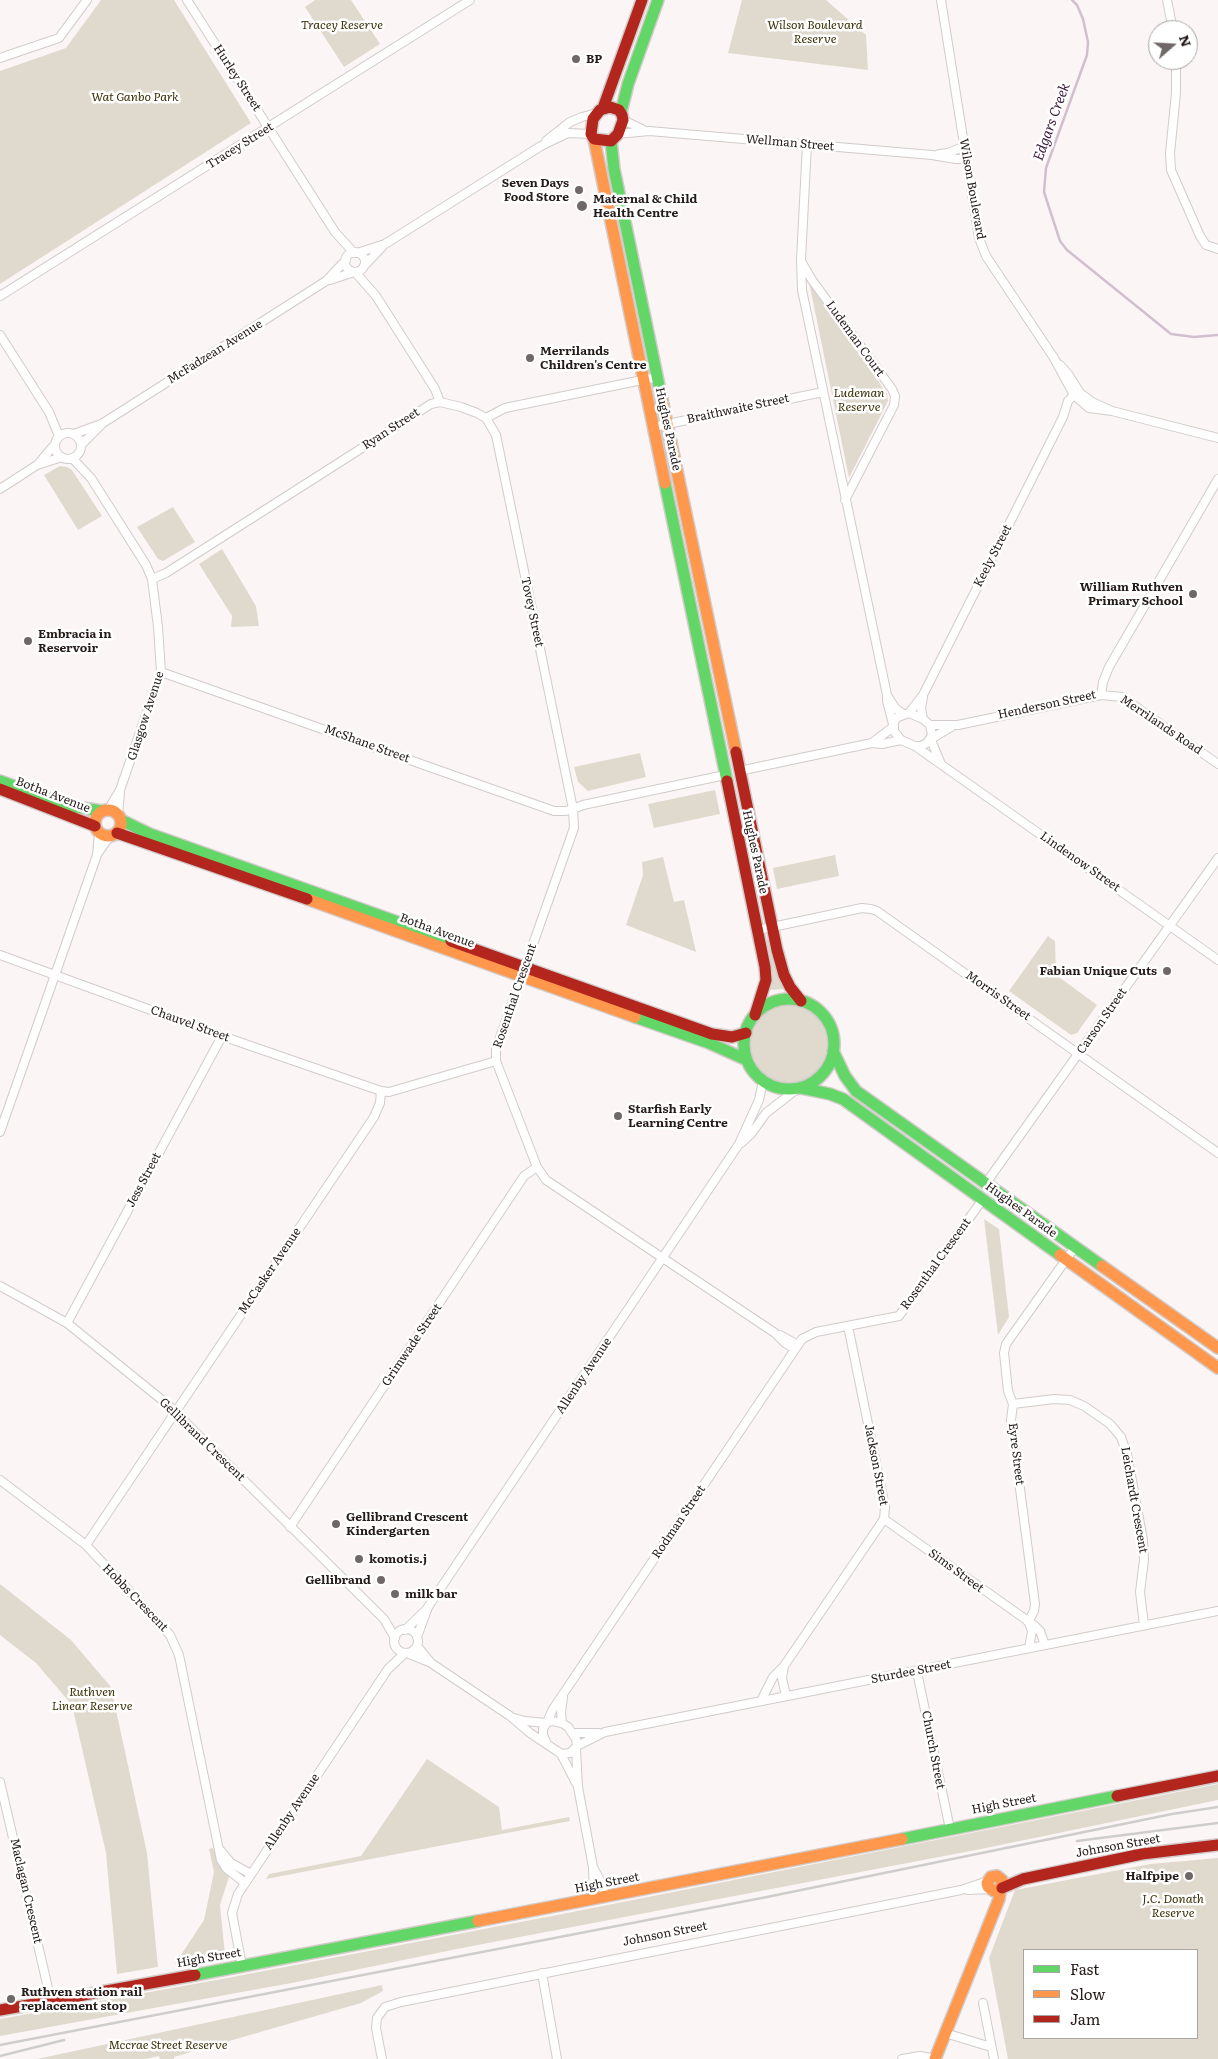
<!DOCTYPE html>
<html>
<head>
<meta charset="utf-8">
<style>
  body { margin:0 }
  #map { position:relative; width:1218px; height:2059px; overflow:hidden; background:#fbf6f5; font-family:Literata,serif }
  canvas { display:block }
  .legend { position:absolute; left:1023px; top:1949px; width:175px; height:90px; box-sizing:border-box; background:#fff; border:1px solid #a8a4a3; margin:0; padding:6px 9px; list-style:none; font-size:15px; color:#251c1a }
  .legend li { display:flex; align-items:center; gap:10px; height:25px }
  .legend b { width:25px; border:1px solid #a8a4a3 }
  .north { position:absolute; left:1148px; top:20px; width:50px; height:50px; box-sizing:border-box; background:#fff; border:1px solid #a8a4a3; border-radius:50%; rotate:71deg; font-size:14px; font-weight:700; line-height:20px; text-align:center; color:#251c1a }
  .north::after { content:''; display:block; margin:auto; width:18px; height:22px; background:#706867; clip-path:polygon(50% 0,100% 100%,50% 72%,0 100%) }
</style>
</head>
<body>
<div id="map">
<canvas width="1218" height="2059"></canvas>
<ul class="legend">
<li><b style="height:6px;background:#63d668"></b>Fast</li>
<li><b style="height:6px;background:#ff974d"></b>Slow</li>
<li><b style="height:6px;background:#b3261e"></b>Jam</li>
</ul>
<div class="north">N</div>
</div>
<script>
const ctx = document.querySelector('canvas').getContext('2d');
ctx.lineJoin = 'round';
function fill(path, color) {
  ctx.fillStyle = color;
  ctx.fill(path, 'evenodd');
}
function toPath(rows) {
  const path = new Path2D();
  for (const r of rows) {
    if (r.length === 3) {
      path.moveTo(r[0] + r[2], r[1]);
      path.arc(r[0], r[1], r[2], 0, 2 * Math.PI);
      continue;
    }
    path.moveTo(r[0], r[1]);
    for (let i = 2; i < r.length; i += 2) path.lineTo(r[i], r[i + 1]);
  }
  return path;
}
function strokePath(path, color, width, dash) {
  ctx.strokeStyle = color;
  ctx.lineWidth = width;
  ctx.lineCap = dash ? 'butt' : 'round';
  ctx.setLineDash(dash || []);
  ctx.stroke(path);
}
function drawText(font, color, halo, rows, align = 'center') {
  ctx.font = font + ' Literata,serif';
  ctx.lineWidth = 5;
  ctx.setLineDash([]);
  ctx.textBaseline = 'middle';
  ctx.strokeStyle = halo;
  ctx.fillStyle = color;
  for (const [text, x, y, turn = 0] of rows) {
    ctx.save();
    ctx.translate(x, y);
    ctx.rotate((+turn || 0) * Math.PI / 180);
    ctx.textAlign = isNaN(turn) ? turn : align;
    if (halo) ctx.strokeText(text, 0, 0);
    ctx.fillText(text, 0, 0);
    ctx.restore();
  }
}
fill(toPath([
  [101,0,174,0,251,123,0,284,0,71,66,48],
  [315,0,351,0,380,44,344,67,305,7],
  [742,0,826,0,866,35,868,70,728,53],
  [809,282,887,394,888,401,849,478],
  [60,466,67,467,72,470,102,516,78,530,44,475],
  [173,507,195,542,163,561,158,559,137,527],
  [222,549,256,606,259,626,231,627,232,616,199,564],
  [640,753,646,777,588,791,578,782,574,767],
  [715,790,720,814,654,828,648,804],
  [835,855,839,876,777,889,773,868],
  [663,857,674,902,684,900,696,952,626,925,643,875,642,862],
  [769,935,785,989,770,990,771,979,766,942],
  [1048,936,1055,941,1056,975,1097,1005,1077,1033,1071,1035,1009,991],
  [789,1044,41],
  [984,1219,999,1229,1009,1317,998,1335],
  [0,1584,71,1640,111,1687,147,1853,158,1967,117,1974,106,1853,72,1705,36,1663,0,1635],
  [427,1759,499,1807,502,1830,569,1817,570,1821,266,1879,269,1874,361,1856],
  [1218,1784,1218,1800,981,1849,457,1949,297,1982,0,2036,0,2019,222,1979,552,1916],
  [213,1848,222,1868,229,1877,220,1905,225,1955,175,1964,204,1920,214,1872,209,1849],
  [1218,1858,1218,2059,1008,2059,989,1958,1015,1890,1150,1864],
  [1024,1950,1197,1950,1197,2038,1024,2038],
  [382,1985,383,1991,361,2003,198,2050,174,2057,174,2059,160,2059,159,2056,145,2059,37,2059]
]), '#e0dace');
strokePath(toPath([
  [1072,0,1077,5,1083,19,1088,42,1087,55,1046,168,1044,192,1060,241,1067,250,1171,334,1194,337,1218,335]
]), '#d1bfcf', 2.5);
const street = toPath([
  [187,0,335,232,354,253],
  [941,0,979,238,986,256,1054,358,1074,395,1089,408,1112,411],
  [1167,0,1173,30],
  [0,58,59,38,87,0],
  [1176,60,1176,93,1170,153,1171,170,1200,236,1206,245,1218,249],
  [623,120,642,129],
  [618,134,649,131,932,155,956,159,967,159],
  [546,141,570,122,582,117,597,113],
  [807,144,801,260,802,290,887,695,887,701,893,724],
  [939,154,948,153,965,146],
  [355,262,10],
  [357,253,385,244,541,146,568,133,591,134],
  [801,261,812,280,892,389,895,396,894,405,845,500],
  [364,266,382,247],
  [355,272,376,296,435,389,440,402],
  [330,280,354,272],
  [0,296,470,0],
  [0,335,49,412,59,436],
  [1060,365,1068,374,1080,393,1092,402,1112,411,1218,438],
  [653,427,823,392],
  [68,446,13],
  [74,434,101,424],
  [81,445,103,423,326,281,346,260],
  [72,458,91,478,146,565,152,579,158,627,161,672,120,790,108,810],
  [39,463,55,444],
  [0,489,37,465,62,457],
  [152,579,166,573,431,404,440,402,461,407,477,413,486,418,505,408,657,377],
  [161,672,554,811,566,811,573,809,496,435,486,418],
  [1101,695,1122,697,1218,764],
  [888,697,895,708,903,714],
  [923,697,921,708,923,719],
  [909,713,923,695,1063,417,1068,401,1074,395,1080,393],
  [909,713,923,719,930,725,932,735,927,743,921,746,915,746,901,740,894,731,894,721,898,717,909,713],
  [930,725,958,725,1101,695,1103,682,1109,667,1218,479],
  [931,739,951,727],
  [931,740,941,764],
  [872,743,893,727],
  [915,746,1218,960],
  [739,771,872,743,882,744,901,740],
  [725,775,583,805,573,809,574,828,496,1049,496,1061,537,1167,546,1180,775,1333,785,1343,795,1349],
  [118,815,120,792],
  [98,853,110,836],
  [758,930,862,908,871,909,877,911,1218,1153],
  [0,955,222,1036,381,1091,389,1092,496,1061],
  [0,1132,97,855,99,833],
  [741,1143,751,1134,766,1113,797,1089],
  [986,1183,1218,858],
  [0,1286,67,1323,167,1404,384,1619,395,1638],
  [67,1323,222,1036],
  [780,1335,798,1345],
  [1013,1404,1054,1399,1070,1400,1084,1406,1110,1424,1121,1437,1127,1454,1143,1540,1144,1560,1140,1592,1144,1625],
  [0,1480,86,1545,170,1635,179,1655,221,1860,226,1868,245,1883],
  [884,1519,1035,1626,1040,1631,1045,1645],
  [290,1527,524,1176,537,1167],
  [86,1545,374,1117,380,1103,381,1091],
  [1028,1622,1034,1611,1035,1604,1011,1420,1013,1404,1008,1391,1004,1353,1006,1344,1075,1247],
  [1029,1623,1032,1631,1029,1648],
  [406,1641,12],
  [405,1630,427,1609],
  [417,1637,428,1607,739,1144,759,1100,763,1081],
  [417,1646,431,1663,510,1716,530,1733,557,1751,561,1754,570,1753,577,1746,576,1739,568,1727,562,1723,552,1721,547,1722,543,1729,543,1735,547,1744],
  [407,1653,429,1662],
  [784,1666,782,1678,786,1696],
  [917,1672,950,1829],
  [761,1701,773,1677,784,1666,884,1519,885,1507,848,1326],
  [514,1718,525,1721,546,1723],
  [547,1722,553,1709,802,1339,816,1332,899,1316,983,1199],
  [562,1723,561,1712,563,1697],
  [573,1733,598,1733],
  [577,1746,605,1732,1218,1611],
  [576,1749,578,1787,593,1867,594,1899],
  [561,1754,576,1783],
  [0,1782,51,2001],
  [221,1851,231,1863,251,1874],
  [594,1869,602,1884,605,1897],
  [968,1890,990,1889],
  [242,1966,232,1913,238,1894,388,1669,405,1653],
  [542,1973,557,2059],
  [983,2003,994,2059],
  [945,2033,991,2047],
  [382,2059,376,2028,377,2018,385,2007,401,2002,961,1890,988,1881],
  [902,2059,920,2056,936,2059]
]);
const fast = toPath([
  [621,112,628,84,658,0],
  [611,141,614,169,662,400],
  [665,483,727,781],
  [0,781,70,806,102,811],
  [121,820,150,834,451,941],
  [789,1044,45],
  [635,1017,709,1043,747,1060],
  [833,1051,845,1076,856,1091,1102,1266],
  [801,1088,830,1094,843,1099,1060,1255],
  [902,1839,1117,1796],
  [195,1975,478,1921]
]);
const slow = toPath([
  [594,139,665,483],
  [662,400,736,752],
  [108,823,13],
  [307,899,635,1017],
  [1060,1255,1218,1368],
  [1102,1266,1218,1348],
  [478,1921,902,1839],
  [935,2059,999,1899,1002,1880,997,1876,991,1877,987,1883,988,1887,994,1891,1000,1889]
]);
const jam = toPath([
  [610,107,619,110,622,115,623,120,618,134,611,141,594,139,591,134,593,119,600,110,610,107],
  [603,108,642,0],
  [736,752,777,950,784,975,790,987,801,1001],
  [727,781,765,967,766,980,755,1015],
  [0,789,95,826],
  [117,833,307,899],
  [451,941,712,1034,732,1037,746,1033],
  [1117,1796,1218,1776],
  [1002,1888,1023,1879,1142,1854,1218,1845],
  [0,2010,195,1975]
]);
strokePath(street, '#d2cbca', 10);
strokePath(fast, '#d2cbca', 14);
strokePath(slow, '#d2cbca', 14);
strokePath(jam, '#d2cbca', 14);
strokePath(street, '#fefefe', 8);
strokePath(fast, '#63d668', 11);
strokePath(slow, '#ff974d', 11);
strokePath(jam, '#b3261e', 11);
strokePath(toPath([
  [1077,1841,1218,1823],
  [0,2045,767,1897,1172,1814,1218,1807],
  [0,2056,64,2040]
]), '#cfcdcc', 2.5);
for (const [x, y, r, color] of [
  [576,59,5,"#706867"],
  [579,190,5,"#706867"],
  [582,206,6,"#706867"],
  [530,358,5,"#706867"],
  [1193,594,5,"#706867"],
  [28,641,5,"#706867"],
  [1167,971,5,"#706867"],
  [618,1116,5,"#706867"],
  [336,1524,5,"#706867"],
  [359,1559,5,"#706867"],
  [381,1580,5,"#706867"],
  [395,1594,5,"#706867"],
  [1189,1876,5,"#706867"],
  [11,1999,5,"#706867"]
]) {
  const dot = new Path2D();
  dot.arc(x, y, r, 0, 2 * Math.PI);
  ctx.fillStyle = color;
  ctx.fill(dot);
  strokePath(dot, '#fff', 2);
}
drawText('italic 12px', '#3c3109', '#fff', [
  ["Tracey Reserve",342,25],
  ["Wilson Boulevard",815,25],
  ["Reserve",815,39],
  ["Wat Ganbo Park",135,97],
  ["Ludeman",859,393],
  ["Reserve",859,407],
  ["Ruthven",92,1692],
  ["Linear Reserve",92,1706],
  ["J.C. Donath",1173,1899],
  ["Reserve",1173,1913],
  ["Mccrae Street Reserve",168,2045]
]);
drawText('bold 12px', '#251c1a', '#fff', [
  ["BP",586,59],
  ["Seven Days",569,183,"right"],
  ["Food Store",569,197,"right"],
  ["Maternal & Child",593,199],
  ["Health Centre",593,213],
  ["Merrilands",540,351],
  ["Children's Centre",540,365],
  ["William Ruthven",1183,587,"right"],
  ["Primary School",1183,601,"right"],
  ["Embracia in",38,634],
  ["Reservoir",38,648],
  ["Fabian Unique Cuts",1157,971,"right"],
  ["Starfish Early",628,1109],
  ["Learning Centre",628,1123],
  ["Gellibrand Crescent",346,1517],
  ["Kindergarten",346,1531],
  ["komotis.j",369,1559],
  ["Gellibrand",371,1580,"right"],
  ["milk bar",405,1594],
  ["Halfpipe",1179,1876,"right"],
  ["Ruthven station rail",21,1992],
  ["replacement stop",21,2006]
], 'left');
drawText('12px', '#251c1a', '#fff', [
  ["Hurley Street",237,78,57],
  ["Wellman Street",790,143,5],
  ["Tracey Street",240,146,-32],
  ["Wilson Boulevard",972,189,80],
  ["Ludeman Court",855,339,54],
  ["McFadzean Avenue",215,352,-32],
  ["Braithwaite Street",738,409,-12],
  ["Ryan Street",391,429,-33],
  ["Hughes Parade",668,429,78],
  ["Keely Street",993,556,-63],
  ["Tovey Street",532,612,78],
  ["Henderson Street",1047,705,-12],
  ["Glasgow Avenue",146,716,-72],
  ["Merrilands Road",1161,725,34],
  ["McShane Street",367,744,20],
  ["Botha Avenue",53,795,21],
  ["Hughes Parade",755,852,78],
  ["Lindenow Street",1080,862,35],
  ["Botha Avenue",437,931,20],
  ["Rosenthal Crescent",515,996,-71],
  ["Morris Street",998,996,35],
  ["Carson Street",1102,1021,-55],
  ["Chauvel Street",190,1024,20],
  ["Jess Street",144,1180,-62],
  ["Hughes Parade",1021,1210,36],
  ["Rosenthal Crescent",936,1264,-54],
  ["McCasker Avenue",270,1271,-56],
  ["Grimwade Street",412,1345,-56],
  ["Allenby Avenue",584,1376,-56],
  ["Gellibrand Crescent",202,1440,44],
  ["Eyre Street",1016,1454,83],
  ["Jackson Street",876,1465,79],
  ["Leichardt Crescent",1134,1500,80],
  ["Rodman Street",679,1522,-56],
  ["Sims Street",956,1571,36],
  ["Hobbs Crescent",135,1598,46],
  ["Sturdee Street",911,1672,-11],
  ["Church Street",933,1750,79],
  ["High Street",1004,1804,-11],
  ["Allenby Avenue",292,1812,-56],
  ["Johnson Street",1118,1846,-10],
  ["High Street",607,1883,-11],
  ["Maclagan Crescent",26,1891,77],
  ["Johnson Street",665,1934,-11],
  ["High Street",209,1958,-10]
]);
drawText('italic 14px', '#3b1c3d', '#fff', [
  ["Edgars Creek",1052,122,-70]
]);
</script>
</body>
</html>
